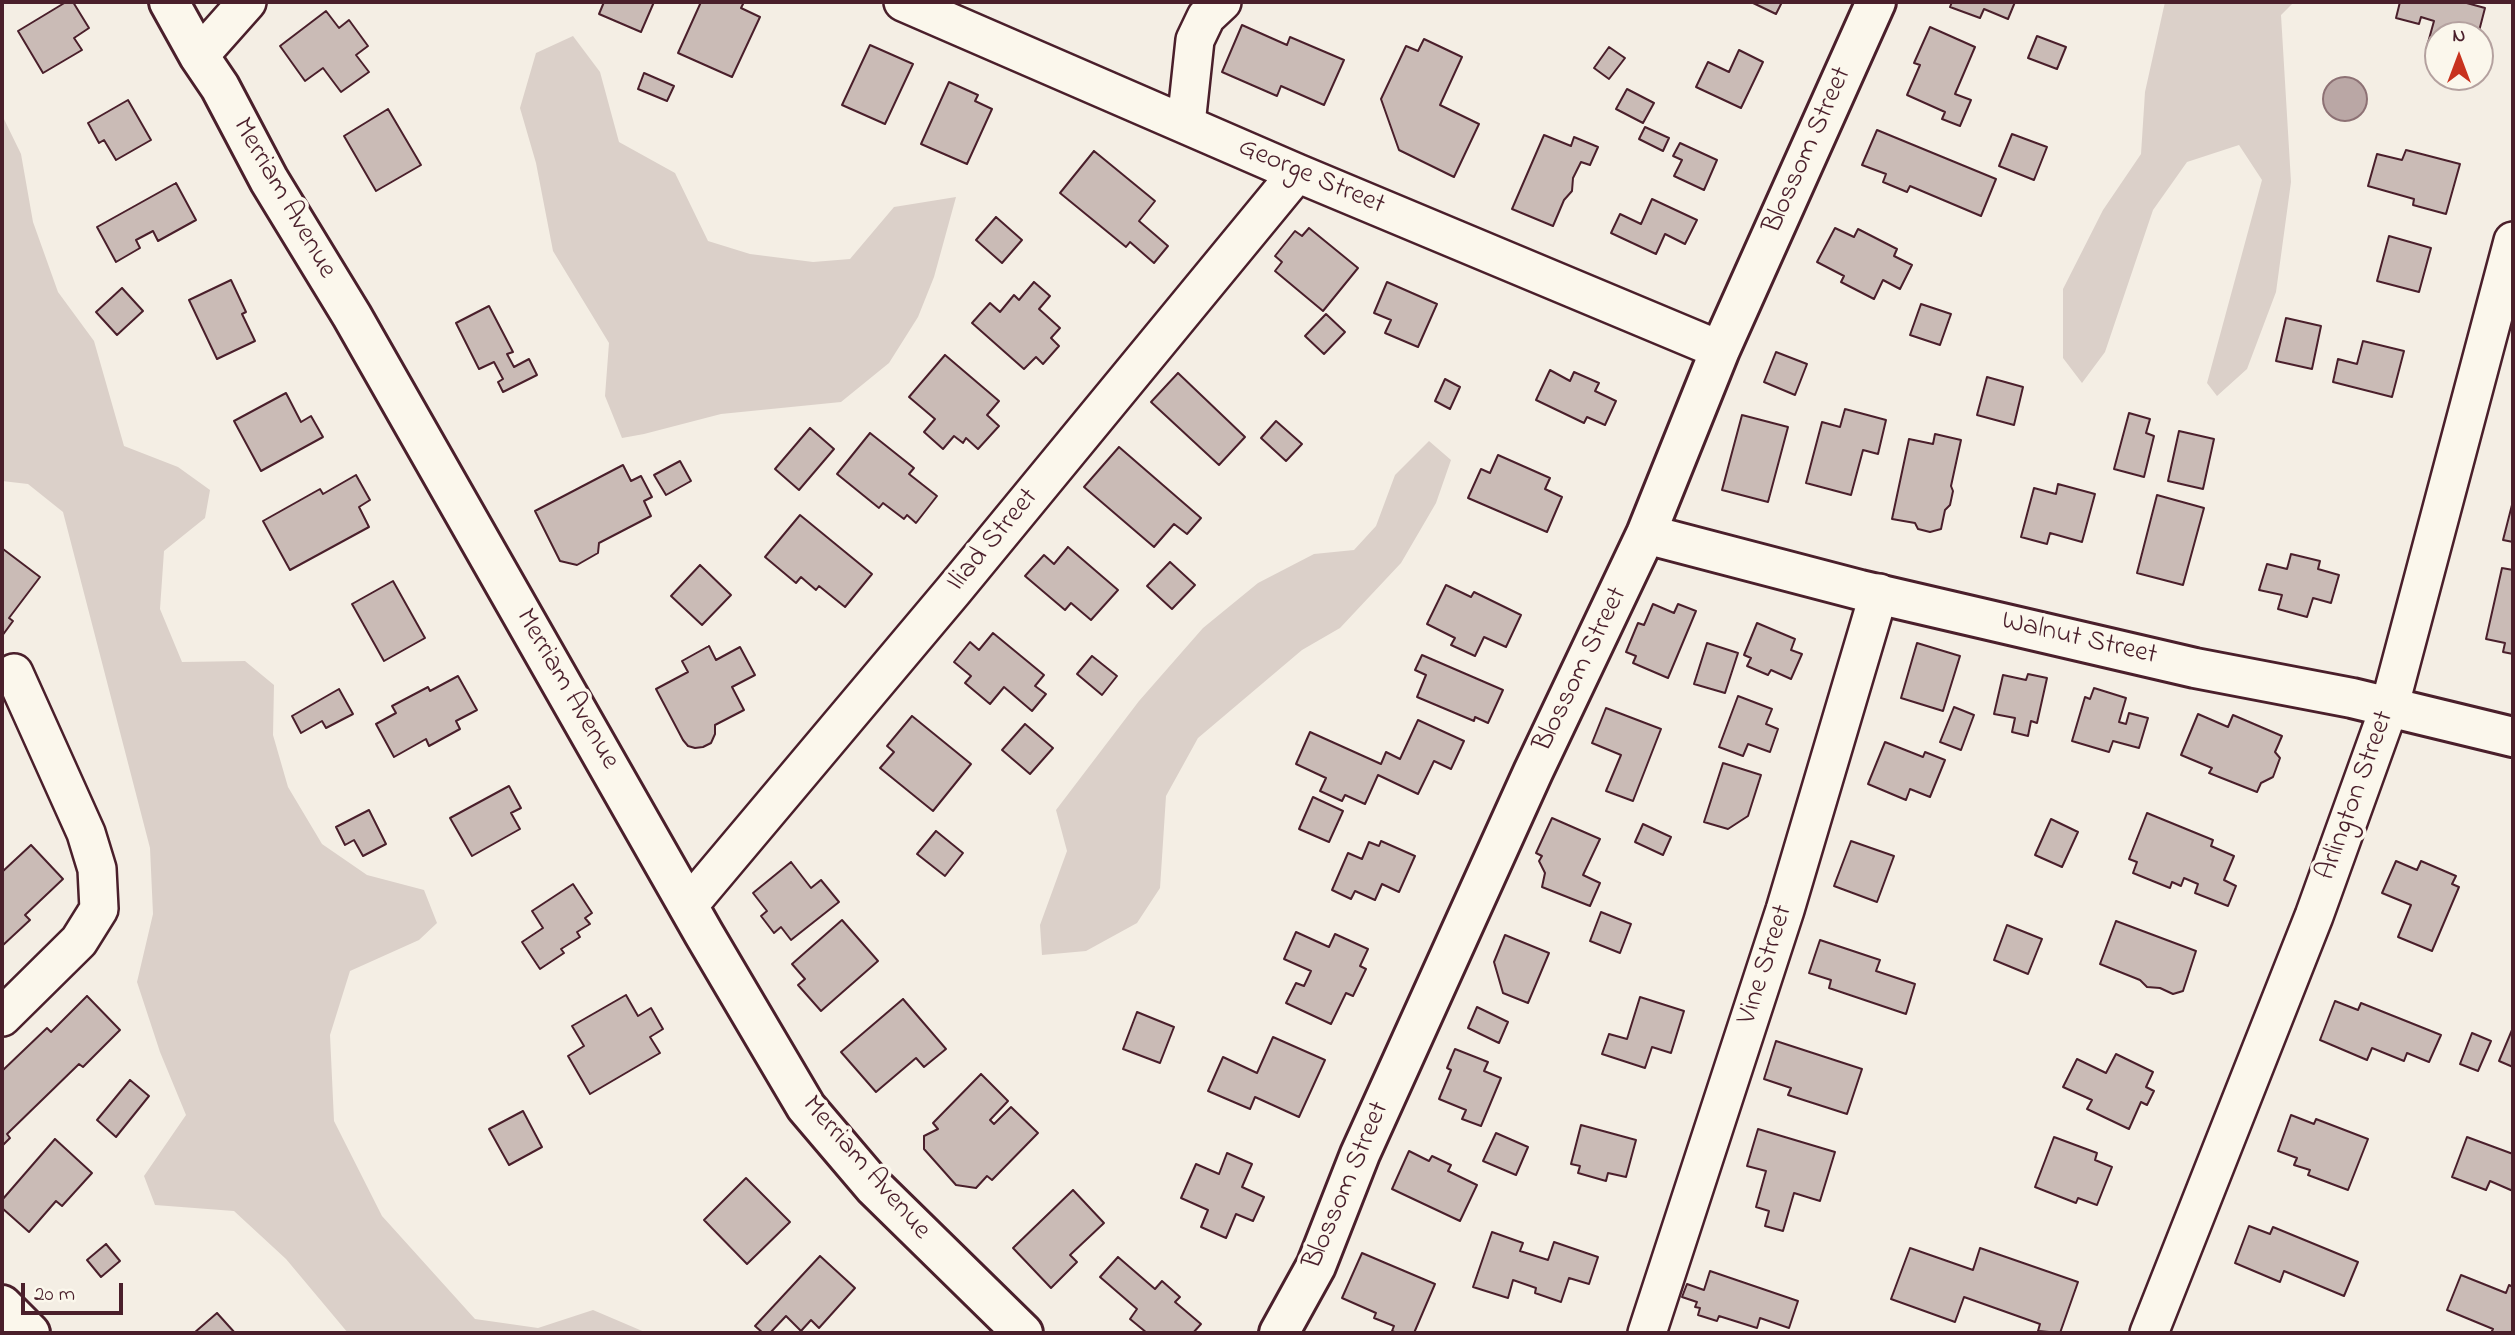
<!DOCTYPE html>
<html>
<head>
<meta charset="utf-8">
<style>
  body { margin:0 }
  #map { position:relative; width:2515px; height:1335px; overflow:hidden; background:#f4eee4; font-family:"Indie Flower",sans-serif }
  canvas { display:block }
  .frame { position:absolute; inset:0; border:4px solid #4a1f2b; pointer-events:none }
  .north { position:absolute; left:2424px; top:21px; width:70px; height:70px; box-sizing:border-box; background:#fbf7ec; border:2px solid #b4a19f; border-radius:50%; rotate:0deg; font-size:19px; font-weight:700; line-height:28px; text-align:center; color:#4a1f2b }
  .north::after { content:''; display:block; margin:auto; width:24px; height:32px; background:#c8321e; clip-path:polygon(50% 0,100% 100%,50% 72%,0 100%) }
  .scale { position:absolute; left:21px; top:1283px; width:102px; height:32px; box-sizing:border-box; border:4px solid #4a1f2b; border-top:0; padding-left:9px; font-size:21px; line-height:24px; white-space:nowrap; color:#4a1f2b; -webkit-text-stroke:5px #fbf7ec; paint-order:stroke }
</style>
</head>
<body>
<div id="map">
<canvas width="2515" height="1335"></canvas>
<div class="frame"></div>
<div class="north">N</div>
<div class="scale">20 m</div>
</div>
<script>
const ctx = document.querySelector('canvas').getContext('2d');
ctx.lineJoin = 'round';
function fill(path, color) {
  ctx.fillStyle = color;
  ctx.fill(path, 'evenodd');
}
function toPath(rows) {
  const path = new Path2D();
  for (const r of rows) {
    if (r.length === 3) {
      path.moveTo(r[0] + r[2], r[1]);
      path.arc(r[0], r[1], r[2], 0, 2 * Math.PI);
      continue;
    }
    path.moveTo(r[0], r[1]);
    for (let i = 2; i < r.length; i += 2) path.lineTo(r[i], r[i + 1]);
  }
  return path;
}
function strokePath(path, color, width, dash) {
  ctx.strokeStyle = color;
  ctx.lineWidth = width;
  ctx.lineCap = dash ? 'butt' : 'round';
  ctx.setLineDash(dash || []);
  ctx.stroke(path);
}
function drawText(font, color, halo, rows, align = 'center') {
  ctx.font = font + ' "Indie Flower",sans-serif';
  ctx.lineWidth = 7;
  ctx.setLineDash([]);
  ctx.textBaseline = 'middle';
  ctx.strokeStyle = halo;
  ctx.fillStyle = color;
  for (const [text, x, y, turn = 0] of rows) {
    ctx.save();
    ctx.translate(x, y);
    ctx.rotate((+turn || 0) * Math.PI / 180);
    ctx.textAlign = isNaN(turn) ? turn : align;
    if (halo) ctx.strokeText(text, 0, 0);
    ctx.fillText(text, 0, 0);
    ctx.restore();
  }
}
fill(toPath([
  [2165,2,2294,2,2281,15,2291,182,2276,292,2247,369,2217,396,2207,383,2262,180,2239,145,2187,162,2153,210,2105,352,2082,383,2063,358,2063,289,2103,210,2141,154,2145,92],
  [573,36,600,72,619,142,675,173,708,241,750,254,813,262,850,259,894,207,956,197,934,277,918,317,889,363,841,402,721,414,644,434,622,438,605,396,609,343,553,251,536,163,520,108,536,53],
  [2,115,21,154,33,222,58,292,94,341,124,446,178,467,210,490,205,518,164,551,160,609,182,662,245,661,274,685,273,735,288,787,322,844,367,875,424,890,437,923,419,940,350,971,330,1035,334,1121,382,1216,475,1319,538,1328,593,1310,647,1333,348,1333,286,1259,234,1211,155,1205,144,1176,186,1115,160,1052,137,982,153,914,150,848,63,512,28,484,2,481],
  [1429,441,1451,460,1436,503,1401,563,1340,628,1302,650,1198,738,1166,796,1160,888,1137,923,1086,951,1042,955,1040,925,1067,851,1056,810,1139,701,1203,628,1258,583,1314,554,1354,550,1376,526,1395,475]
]), '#dbd0c9');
const water = toPath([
  [2345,99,22]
]);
fill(water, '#baa7a5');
strokePath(water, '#8d7174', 2);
const building = toPath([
  [66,2,73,2,89,28,74,38,82,50,43,73,18,31,66,2],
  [604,2,654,2,641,32,599,14,604,2],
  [701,2,744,2,741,8,760,17,732,77,678,53,701,2],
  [1751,2,1782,2,1776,14,1751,2],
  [1952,2,2015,2,2008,19,1984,9,1980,18,1950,7,1952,2],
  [2400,2,2463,2,2485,8,2478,35,2438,35,2438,53,2426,50,2434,21,2421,17,2419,24,2396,18,2400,2],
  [326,11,339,28,349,20,368,46,356,55,369,72,341,92,323,68,305,81,280,46,326,11],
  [1242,25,1287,45,1290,37,1344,60,1324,105,1281,86,1277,96,1222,72,1242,25],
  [1930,27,1975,47,1955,94,1971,100,1960,126,1942,119,1945,112,1907,95,1920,65,1914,63,1930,27],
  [2037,36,2066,47,2057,69,2028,58,2037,36],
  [1424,39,1462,57,1440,105,1479,124,1454,177,1399,150,1381,99,1406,46,1418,51,1424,39],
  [870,45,913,64,885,124,842,105,870,45],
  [1609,47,1625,58,1609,79,1594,68,1609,47],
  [1739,50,1763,62,1741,108,1696,87,1708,62,1729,72,1739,50],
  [644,73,674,86,667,101,638,89,644,73],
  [949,82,978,95,975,101,992,109,967,164,921,144,949,82],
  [1627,89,1654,103,1643,123,1616,109,1627,89],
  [128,100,151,140,116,160,104,140,99,143,88,123,128,100],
  [388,109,421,165,376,191,344,136,388,109],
  [1645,127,1669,138,1663,151,1639,139,1645,127],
  [1877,130,1996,179,1981,216,1910,186,1907,192,1883,182,1886,174,1862,165,1877,130],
  [2012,134,2047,147,2034,180,1999,166,2012,134],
  [1544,135,1571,146,1574,137,1598,147,1590,165,1581,162,1573,178,1572,191,1564,200,1553,226,1512,209,1544,135],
  [1680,143,1717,160,1704,190,1674,176,1682,160,1673,156,1680,143],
  [2406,150,2460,164,2446,214,2413,205,2414,199,2368,186,2377,154,2402,160,2406,150],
  [1094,151,1155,201,1139,221,1168,246,1154,263,1130,242,1126,247,1060,193,1094,151],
  [176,183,196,220,158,241,153,231,136,240,140,248,116,262,97,227,176,183],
  [1652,199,1697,220,1685,244,1665,234,1656,254,1611,233,1620,214,1641,224,1652,199],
  [996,217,1022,240,1002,263,976,240,996,217],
  [1309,228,1358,268,1323,311,1275,271,1282,262,1275,256,1295,231,1302,236,1309,228],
  [1835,228,1854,237,1858,229,1897,249,1894,256,1912,265,1900,289,1883,280,1874,299,1841,282,1844,276,1817,262,1835,228],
  [2389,236,2431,248,2419,292,2377,281,2389,236],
  [231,280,246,312,242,314,255,341,217,359,189,300,231,280],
  [1034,282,1050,296,1039,309,1060,328,1051,338,1059,346,1043,364,1036,357,1024,369,972,323,990,303,1000,312,1014,295,1019,300,1034,282],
  [1387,282,1437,304,1418,347,1385,333,1391,320,1374,313,1387,282],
  [122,288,143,311,117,335,96,312,122,288],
  [1921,304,1951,314,1940,345,1910,335,1921,304],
  [489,306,513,352,507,354,514,367,529,359,537,375,503,392,498,382,503,379,494,362,479,369,456,323,489,306],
  [1326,314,1345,332,1324,354,1305,336,1326,314],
  [2286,318,2321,326,2312,369,2276,361,2286,318],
  [2363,341,2404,351,2392,397,2333,382,2338,359,2357,364,2363,341],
  [1776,352,1807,364,1795,395,1764,382,1776,352],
  [945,355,999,401,987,415,999,426,978,449,966,438,963,443,954,436,943,449,924,432,935,419,909,397,945,355],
  [1550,370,1570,381,1574,372,1599,383,1595,391,1616,401,1605,425,1587,417,1584,423,1536,400,1550,370],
  [1178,373,1245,437,1219,465,1151,402,1178,373],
  [1987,377,2023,387,2014,425,1977,415,1987,377],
  [1445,379,1460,387,1450,409,1435,401,1445,379],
  [286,393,301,422,311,416,323,437,261,471,234,421,286,393],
  [1845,409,1886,420,1878,454,1863,450,1851,495,1806,483,1822,422,1840,427,1845,409],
  [2129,413,2150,419,2146,433,2154,436,2144,477,2114,469,2129,413],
  [1742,415,1788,427,1768,502,1722,490,1742,415],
  [1276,421,1302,444,1286,461,1261,438,1276,421],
  [810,428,834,449,799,490,775,469,810,428],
  [2179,431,2214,439,2203,489,2168,481,2179,431],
  [870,433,914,468,909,474,937,496,916,523,907,515,904,519,883,503,879,508,837,474,870,433],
  [1935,434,1961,440,1951,486,1953,491,1950,505,1945,510,1941,529,1930,532,1918,529,1915,523,1892,519,1909,439,1933,444,1935,434],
  [1119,447,1201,518,1187,534,1174,524,1154,547,1084,487,1119,447],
  [1498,455,1550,478,1545,489,1562,497,1547,532,1468,498,1481,469,1490,473,1498,455],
  [680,461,691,481,666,495,654,475,680,461],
  [623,465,631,481,641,476,652,497,644,501,651,516,599,543,598,553,577,565,560,561,535,511,623,465],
  [356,475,370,500,359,507,369,527,290,570,263,521,320,489,323,494,356,475],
  [2058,484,2095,494,2082,542,2050,533,2047,544,2021,537,2034,488,2056,494,2058,484],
  [2157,495,2204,508,2183,585,2137,573,2157,495],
  [2513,501,2513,542,2503,540,2513,501],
  [800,515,872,574,845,607,819,586,816,590,801,577,796,583,765,557,800,515],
  [1068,547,1118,590,1091,620,1071,603,1065,610,1025,576,1044,555,1054,564,1068,547],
  [3,549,40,577,9,618,13,621,2,636,3,549],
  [2291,554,2320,561,2318,569,2339,575,2331,603,2313,598,2307,617,2278,609,2282,595,2259,590,2267,564,2287,569,2291,554],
  [1170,562,1195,585,1172,609,1147,586,1170,562],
  [700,565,731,595,702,625,671,596,700,565],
  [2502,568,2513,570,2513,654,2503,652,2505,643,2486,639,2502,568],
  [393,581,425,638,384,661,352,604,393,581],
  [1446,585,1471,597,1474,592,1521,615,1506,647,1484,637,1475,656,1451,645,1455,638,1427,624,1446,585],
  [1653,604,1674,613,1678,604,1696,611,1668,678,1633,663,1636,656,1626,652,1638,623,1644,625,1653,604],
  [1757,623,1795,639,1791,650,1802,654,1791,679,1771,670,1768,675,1747,666,1751,658,1744,655,1757,623],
  [993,633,1044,675,1035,686,1046,694,1032,711,1004,687,990,704,965,683,971,676,954,662,970,642,979,650,993,633],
  [1707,643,1738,653,1725,693,1694,684,1707,643],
  [1917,643,1960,656,1943,711,1901,698,1917,643],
  [709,646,716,660,740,647,755,675,732,687,744,710,715,725,715,734,711,743,703,747,695,748,688,746,683,740,656,689,688,672,682,661,709,646],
  [1422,655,1503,690,1488,723,1475,717,1474,721,1417,697,1426,675,1415,670,1422,655],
  [1092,656,1117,676,1102,695,1077,674,1092,656],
  [2028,674,2047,678,2037,723,2031,721,2028,736,2012,732,2015,718,1994,714,2003,675,2026,680,2028,674],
  [458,676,477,710,456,721,460,729,429,746,426,739,394,757,376,724,396,713,392,706,428,687,430,691,458,676],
  [2094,688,2126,698,2119,722,2126,724,2129,713,2148,718,2139,748,2113,741,2109,752,2072,741,2085,697,2090,699,2094,688],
  [339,689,353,714,326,728,322,721,301,733,292,716,339,689],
  [1738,696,1772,709,1766,724,1778,729,1770,752,1748,744,1743,756,1719,747,1738,696],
  [1954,707,1974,715,1961,750,1940,742,1954,707],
  [1606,708,1661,729,1633,801,1606,791,1621,755,1592,743,1606,708],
  [2198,714,2228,727,2233,715,2282,736,2275,752,2280,758,2273,777,2261,783,2257,792,2209,773,2212,768,2181,755,2198,714],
  [912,716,971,764,933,811,880,768,894,752,887,746,912,716],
  [1418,720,1464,741,1451,769,1434,761,1418,794,1378,775,1365,804,1345,795,1342,801,1320,791,1326,778,1296,764,1310,732,1381,764,1386,752,1400,759,1418,720],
  [1025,724,1053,748,1030,774,1002,750,1025,724],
  [1885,742,1923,757,1925,752,1945,760,1930,797,1910,789,1906,800,1868,784,1885,742],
  [1723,763,1761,775,1748,816,1728,829,1704,822,1723,763],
  [509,786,521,808,511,813,520,829,472,856,450,818,509,786],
  [1313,797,1343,811,1329,842,1299,829,1313,797],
  [369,810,386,844,363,856,354,840,345,845,336,827,369,810],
  [2147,813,2213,840,2211,846,2234,856,2224,880,2236,886,2228,906,2195,893,2198,884,2184,878,2181,886,2172,882,2170,888,2133,873,2137,862,2129,859,2147,813],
  [1552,818,1600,839,1583,875,1600,883,1590,906,1542,887,1545,873,1539,861,1542,856,1536,853,1552,818],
  [2051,819,2078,832,2062,867,2035,855,2051,819],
  [1643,824,1671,837,1663,855,1635,842,1643,824],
  [936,831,963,853,945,876,917,854,936,831],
  [1381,841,1415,856,1399,892,1382,884,1375,900,1355,891,1351,899,1332,890,1348,853,1362,859,1369,842,1379,846,1381,841],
  [1851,841,1894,856,1877,902,1834,886,1851,841],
  [31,845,63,879,25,915,30,920,2,946,2,872,31,845],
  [2396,861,2417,870,2421,861,2456,876,2452,884,2459,887,2432,951,2398,937,2411,905,2382,893,2396,861],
  [791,862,811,888,821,880,839,902,791,940,781,927,774,933,761,916,767,911,753,893,791,862],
  [573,884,592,913,585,918,590,924,577,932,580,937,561,949,564,953,540,969,522,942,543,928,532,911,573,884],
  [1601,912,1631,924,1620,953,1590,941,1601,912],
  [842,920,878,961,821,1011,798,985,805,979,792,964,842,920],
  [2116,921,2196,951,2183,991,2173,994,2160,988,2147,987,2140,980,2100,964,2116,921],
  [2007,925,2042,939,2028,974,1994,960,2007,925],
  [1296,932,1329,947,1335,934,1368,949,1360,966,1366,969,1353,996,1346,993,1331,1024,1286,1003,1296,983,1304,986,1311,971,1284,959,1296,932],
  [1505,935,1549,953,1528,1003,1503,993,1494,962,1505,935],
  [1820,940,1880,960,1876,971,1915,984,1906,1014,1829,988,1831,980,1809,973,1820,940],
  [626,995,638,1016,651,1008,663,1029,650,1037,660,1053,590,1094,568,1056,584,1046,572,1026,626,995],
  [87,996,120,1030,83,1067,79,1064,7,1134,10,1138,2,1146,2,1071,47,1028,51,1032,87,996],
  [1640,997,1684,1011,1671,1053,1652,1047,1645,1068,1602,1054,1609,1034,1627,1039,1640,997],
  [903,999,946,1049,924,1067,916,1058,876,1092,841,1052,903,999],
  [2335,1001,2358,1010,2361,1003,2441,1035,2429,1062,2407,1053,2404,1061,2372,1048,2367,1060,2320,1040,2335,1001],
  [1477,1007,1508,1022,1499,1043,1468,1028,1477,1007],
  [1137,1012,1174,1027,1160,1063,1123,1049,1137,1012],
  [2512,1030,2513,1031,2513,1067,2499,1061,2512,1030],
  [2472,1033,2491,1041,2478,1071,2460,1064,2472,1033],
  [1273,1037,1325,1060,1299,1117,1255,1097,1250,1109,1208,1091,1223,1057,1257,1073,1273,1037],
  [1776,1041,1862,1069,1847,1114,1788,1095,1791,1088,1764,1079,1776,1041],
  [1455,1049,1488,1062,1484,1071,1501,1078,1481,1126,1462,1119,1466,1110,1439,1099,1451,1070,1447,1068,1455,1049],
  [2116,1054,2153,1072,2146,1087,2154,1091,2147,1105,2141,1102,2129,1129,2087,1109,2092,1100,2063,1087,2077,1059,2106,1073,2116,1054],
  [981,1074,1008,1101,990,1120,994,1124,1011,1107,1038,1133,992,1180,987,1176,976,1188,956,1185,924,1149,924,1136,938,1129,933,1123,981,1074],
  [130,1080,149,1096,116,1137,97,1120,130,1080],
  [523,1111,542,1147,509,1165,489,1129,523,1111],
  [2291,1115,2314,1124,2316,1119,2368,1139,2348,1190,2308,1175,2310,1170,2294,1165,2297,1158,2278,1151,2291,1115],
  [1581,1125,1636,1140,1626,1177,1608,1173,1606,1181,1578,1173,1580,1166,1571,1164,1581,1125],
  [1758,1129,1835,1152,1820,1201,1794,1193,1783,1231,1765,1226,1769,1211,1756,1207,1766,1171,1747,1166,1758,1129],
  [1496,1133,1528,1147,1516,1175,1483,1161,1496,1133],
  [2054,1137,2097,1153,2095,1160,2112,1167,2097,1205,2078,1198,2076,1203,2035,1187,2054,1137],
  [2467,1137,2513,1154,2513,1191,2490,1181,2486,1190,2452,1177,2467,1137],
  [55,1139,92,1173,62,1206,56,1201,29,1232,2,1208,2,1200,55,1139],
  [1409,1151,1429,1161,1432,1156,1451,1165,1448,1171,1477,1185,1460,1221,1392,1189,1409,1151],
  [1227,1153,1252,1164,1242,1187,1264,1197,1253,1221,1236,1214,1226,1238,1201,1227,1208,1210,1181,1198,1196,1164,1219,1174,1227,1153],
  [746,1178,790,1222,747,1264,704,1220,746,1178],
  [1073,1190,1104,1223,1070,1255,1077,1262,1051,1288,1013,1248,1073,1190],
  [2249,1226,2270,1234,2273,1227,2358,1262,2344,1296,2284,1271,2280,1282,2235,1263,2249,1226],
  [1492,1232,1523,1243,1520,1251,1548,1260,1554,1242,1598,1257,1589,1284,1569,1278,1561,1302,1535,1293,1536,1288,1513,1280,1508,1298,1473,1287,1492,1232],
  [106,1244,120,1261,101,1277,87,1260,106,1244],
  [1910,1248,1973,1270,1980,1248,2078,1282,2060,1333,2038,1331,2040,1324,1964,1297,1955,1322,1891,1299,1910,1248],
  [1362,1253,1435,1284,1414,1333,1397,1333,1392,1331,1394,1326,1374,1318,1376,1313,1342,1298,1362,1253],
  [820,1256,855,1288,819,1328,811,1320,801,1331,786,1316,770,1333,763,1333,755,1326,820,1256],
  [1118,1257,1155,1289,1162,1281,1180,1297,1175,1302,1201,1324,1193,1333,1147,1333,1130,1319,1137,1309,1100,1277,1118,1257],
  [1710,1271,1798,1301,1789,1328,1760,1318,1757,1328,1719,1316,1717,1321,1698,1315,1700,1308,1695,1307,1697,1302,1682,1297,1687,1284,1704,1290,1710,1271],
  [2461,1275,2506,1293,2509,1285,2513,1287,2513,1333,2491,1333,2493,1329,2447,1310,2461,1275],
  [217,1313,235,1333,194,1333,217,1313]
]);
fill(building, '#cabbb6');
strokePath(building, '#4a1f2b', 2);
const street = toPath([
  [903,2,1297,173,1720,350],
  [199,56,247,2],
  [1186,124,1195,40,1206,17,1222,2],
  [688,906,953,591,1297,173],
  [2,1017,79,941,99,909,97,869,86,833,14,673],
  [1647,1333,1785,910,1879,593],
  [2149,1333,2314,916,2389,708,2513,241]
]);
const secondary = toPath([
  [169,2,199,56,220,87,269,180,352,316,704,934,806,1107,874,1187,1023,1333],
  [1646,534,1860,590,2195,668,2352,698,2513,737],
  [2,1305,30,1333],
  [1279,1333,1316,1266,1360,1154,1533,772,1646,534,1720,350,1876,2]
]);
strokePath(street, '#4a1f2b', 42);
strokePath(secondary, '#4a1f2b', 44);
strokePath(street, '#fbf7ec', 37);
strokePath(secondary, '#fbf7ec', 38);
drawText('28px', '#4a1f2b', '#fbf7ec', [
  ["Blossom Street",1809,151,-66],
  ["George Street",1311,178,23],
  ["Merriam Avenue",283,199,60],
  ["Iliad Street",994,541,-50],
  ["Walnut Street",2079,640,13],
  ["Blossom Street",1582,670,-64],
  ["Merriam Avenue",566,690,60],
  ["Arlington Street",2357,796,-70],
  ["Vine Street",1767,965,-72],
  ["Merriam Avenue",865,1169,49],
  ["Blossom Street",1348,1186,-67]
]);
</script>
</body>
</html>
